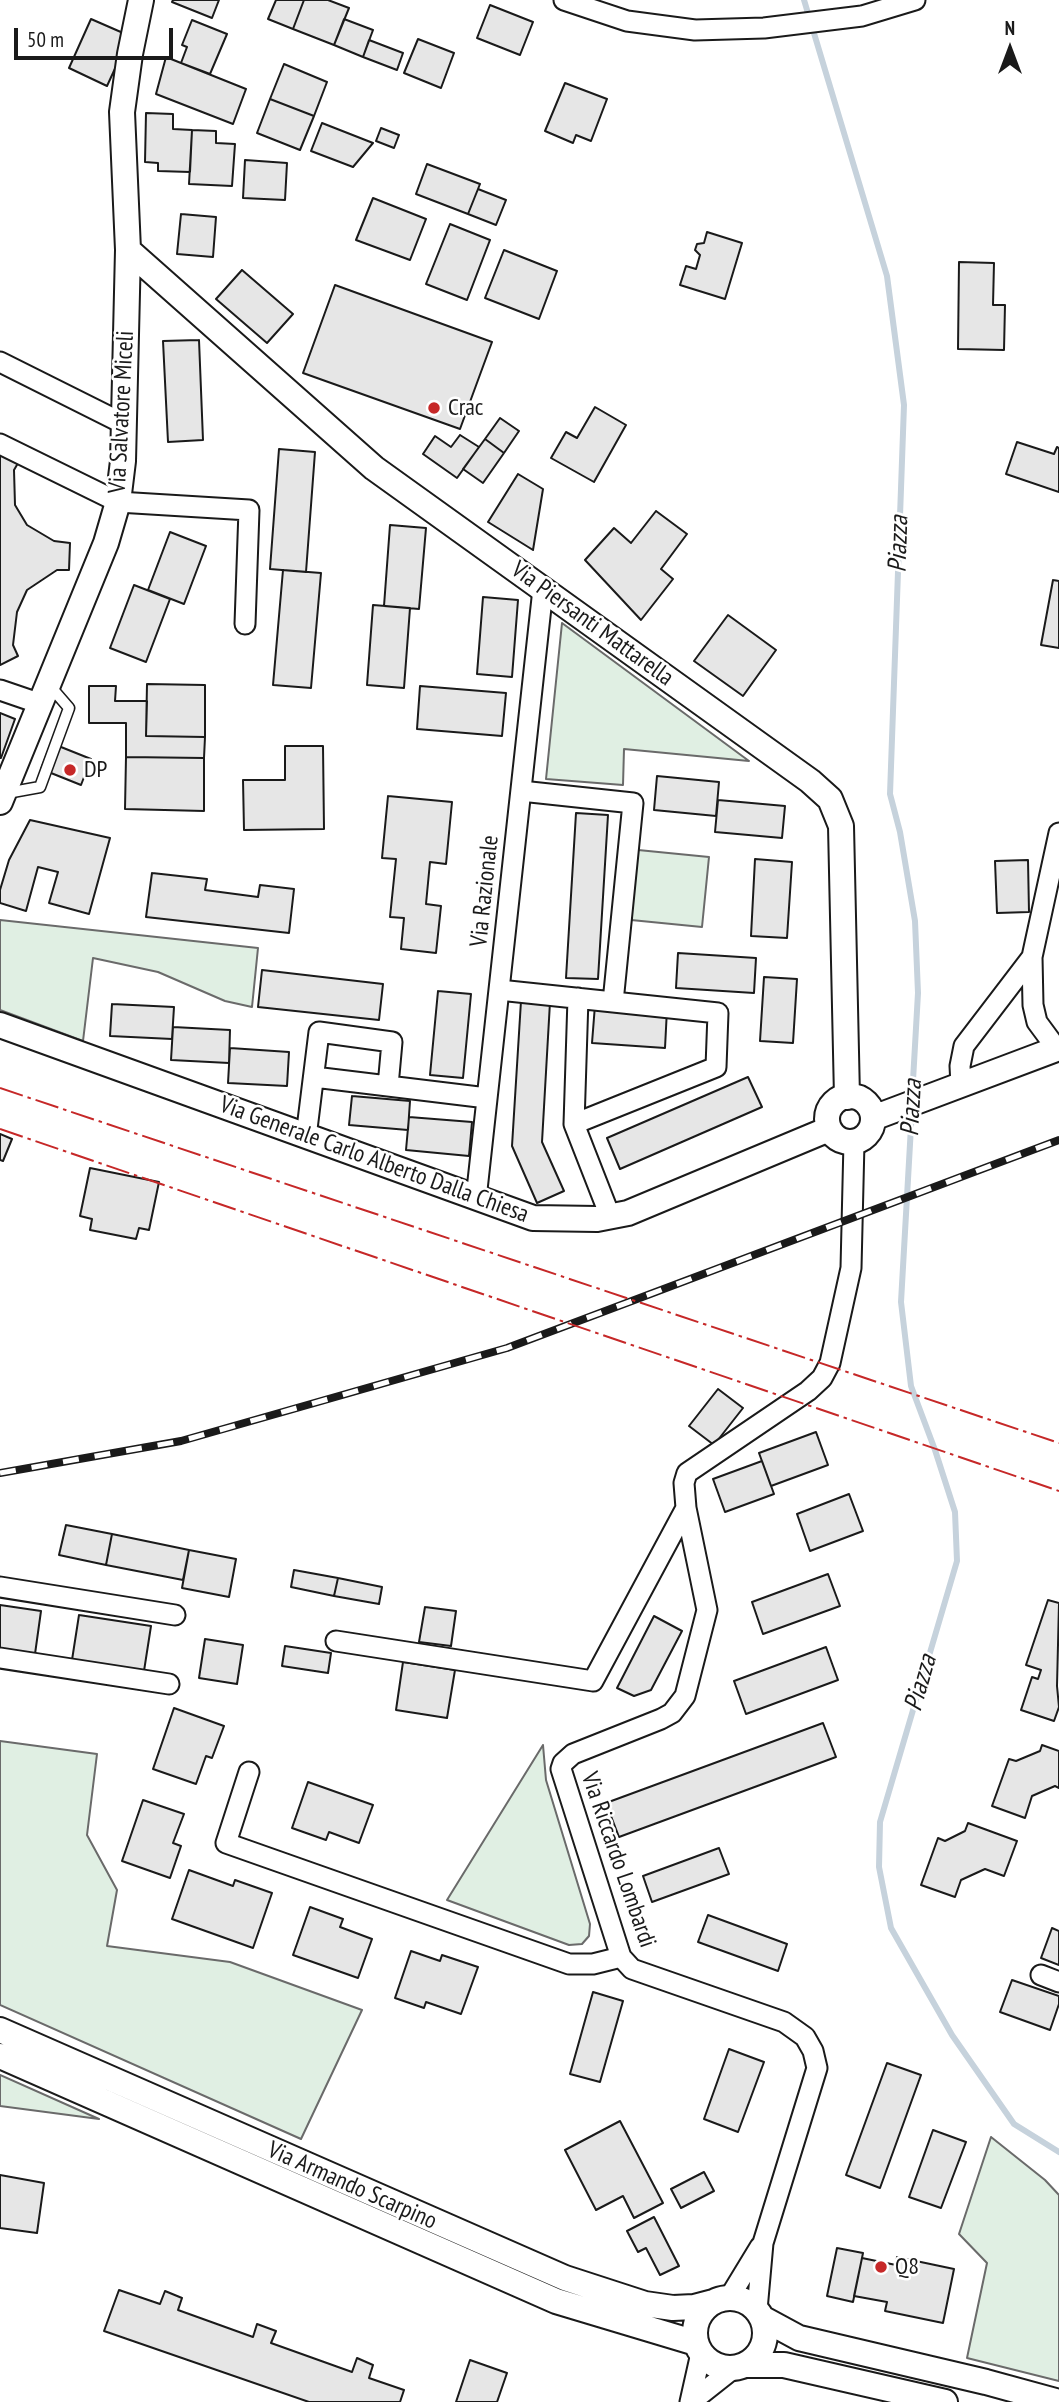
<!DOCTYPE html>
<html>
<head>
<meta charset="utf-8">
<style>
  body { margin:0 }
  #map { position:relative; width:1059px; height:2402px; overflow:hidden; background:#fff; font-family:"PT Sans Narrow",sans-serif }
  canvas { display:block }
  .north { position:absolute; left:975px; top:14px; width:70px; height:70px; -webkit-text-stroke:5px #fff; paint-order:stroke; rotate:0deg; font-size:19px; font-weight:700; line-height:28px; text-align:center; color:#1a1a1a }
  .north::after { content:''; display:block; margin:auto; width:24px; height:32px; background:#1a1a1a; clip-path:polygon(50% 0,100% 100%,50% 72%,0 100%) }
  .scale { position:absolute; left:14px; top:28px; width:159px; height:32px; box-sizing:border-box; border:4px solid #1a1a1a; border-top:0; padding-left:9px; font-size:21px; line-height:24px; white-space:nowrap; color:#1a1a1a; -webkit-text-stroke:5px #fff; paint-order:stroke }
</style>
</head>
<body>
<div id="map">
<canvas width="1059" height="2402"></canvas>
<div class="north">N</div>
<div class="scale">50 m</div>
</div>
<script>
const ctx = document.querySelector('canvas').getContext('2d');
ctx.lineJoin = 'round';
function fill(path, color) {
  ctx.fillStyle = color;
  ctx.fill(path, 'evenodd');
}
function toPath(rows) {
  const path = new Path2D();
  for (const r of rows) {
    if (r.length === 3) {
      path.moveTo(r[0] + r[2], r[1]);
      path.arc(r[0], r[1], r[2], 0, 2 * Math.PI);
      continue;
    }
    path.moveTo(r[0], r[1]);
    for (let i = 2; i < r.length; i += 2) path.lineTo(r[i], r[i + 1]);
  }
  return path;
}
function strokePath(path, color, width, dash) {
  ctx.strokeStyle = color;
  ctx.lineWidth = width;
  ctx.lineCap = dash ? 'butt' : 'round';
  ctx.setLineDash(dash || []);
  ctx.stroke(path);
}
function drawText(font, color, halo, rows, align = 'center') {
  ctx.font = font + ' "PT Sans Narrow",sans-serif';
  ctx.lineWidth = 5;
  ctx.setLineDash([]);
  ctx.textBaseline = 'middle';
  ctx.strokeStyle = halo;
  ctx.fillStyle = color;
  for (const [text, x, y, turn = 0] of rows) {
    ctx.save();
    ctx.translate(x, y);
    ctx.rotate((+turn || 0) * Math.PI / 180);
    ctx.textAlign = isNaN(turn) ? turn : align;
    if (halo) ctx.strokeText(text, 0, 0);
    ctx.fillText(text, 0, 0);
    ctx.restore();
  }
}
const green = toPath([
  [562,623,749,761,624,749,623,785,546,779,562,623],
  [628,849,709,857,702,927,621,919,628,849],
  [0,920,258,948,252,1007,225,1001,158,972,93,958,83,1041,0,1010,0,920],
  [0,1741,97,1754,87,1835,117,1890,107,1946,230,1962,362,2010,301,2139,0,2005,0,1741],
  [543,1745,546,1780,590,1924,589,1936,582,1944,569,1945,447,1900,543,1745],
  [0,2075,99,2119,0,2106,0,2075],
  [991,2137,1045,2180,1059,2195,1059,2381,967,2358,987,2263,959,2234,991,2137]
]);
fill(green, '#e0efe3');
strokePath(green, '#6a6a6a', 2);
strokePath(toPath([
  [804,0,887,276,904,405,890,794,900,832,915,921,918,993,912,1098],
  [912,1109,901,1302,911,1386,935,1450,955,1512,957,1561,880,1822,879,1867,891,1928,952,2035,1014,2124,1059,2152]
]), '#c6d2dc', 6);
const building = toPath([
  [173,0,219,0,212,18,172,2,173,0],
  [276,0,304,0,293,29,268,19,276,0],
  [304,0,328,0,349,8,334,45,293,29,304,0],
  [490,5,533,22,520,55,477,38,490,5],
  [91,19,130,36,107,86,69,68,91,19],
  [344,19,373,30,363,57,334,45,344,19],
  [192,20,227,34,210,74,181,63,187,47,182,45,192,20],
  [418,39,454,53,441,88,404,73,418,39],
  [369,40,403,53,397,70,363,57,369,40],
  [166,57,246,89,233,124,156,94,166,57],
  [284,64,327,82,314,116,270,99,284,64],
  [565,83,607,99,591,141,576,135,573,143,545,131,565,83],
  [270,99,314,116,300,150,257,133,270,99],
  [146,113,173,114,173,129,192,130,190,172,158,171,158,163,145,162,146,113],
  [322,123,373,143,353,167,311,151,322,123],
  [381,128,399,135,394,148,376,141,381,128],
  [192,130,216,131,216,143,235,144,232,186,189,184,192,130],
  [245,160,287,163,285,200,243,198,245,160],
  [427,164,480,184,468,214,416,194,427,164],
  [478,189,506,200,496,225,468,214,478,189],
  [373,198,426,219,410,260,356,240,373,198],
  [181,214,216,217,213,257,177,254,181,214],
  [450,224,490,240,467,300,426,284,450,224],
  [707,232,742,243,725,299,680,285,686,266,696,269,700,255,695,250,697,244,704,243,707,232],
  [504,250,557,271,539,319,485,298,504,250],
  [959,262,994,263,993,305,1005,305,1004,350,958,349,959,262],
  [242,270,293,314,267,343,216,299,242,270],
  [335,285,492,342,460,429,303,373,335,285],
  [199,340,203,440,168,442,163,341,199,340],
  [595,407,626,425,594,482,551,458,566,432,577,438,595,407],
  [500,418,519,431,504,453,485,439,500,418],
  [460,435,479,447,457,478,423,454,435,436,451,447,460,435],
  [485,439,504,453,483,483,463,469,485,439],
  [1017,442,1054,454,1057,447,1059,448,1059,492,1006,474,1017,442],
  [0,447,21,458,14,470,15,505,27,525,54,541,70,543,69,570,57,570,27,590,17,612,13,645,18,656,0,665,0,447],
  [279,449,315,452,306,572,270,569,279,449],
  [518,474,543,489,533,550,488,522,518,474],
  [656,511,687,534,661,569,673,579,641,620,585,560,614,528,631,543,656,511],
  [390,525,426,528,419,609,384,606,390,525],
  [170,532,206,546,184,604,148,590,170,532],
  [283,570,321,573,311,688,273,685,283,570],
  [1053,580,1059,581,1059,648,1041,645,1053,580],
  [134,585,170,599,146,662,110,648,134,585],
  [483,597,518,600,512,677,477,674,483,597],
  [373,605,410,608,404,688,367,685,373,605],
  [728,615,776,650,743,696,694,661,728,615],
  [147,684,205,685,205,737,146,736,147,684],
  [89,686,116,686,115,701,147,701,146,736,205,737,204,758,126,757,126,723,89,723,89,686],
  [420,686,506,693,502,736,417,729,420,686],
  [0,713,15,719,1,758,0,758,0,713],
  [51,743,91,759,81,785,41,769,51,743],
  [285,746,323,746,324,829,244,830,243,780,285,780,285,746],
  [126,757,204,758,204,811,125,809,126,757],
  [657,776,719,782,716,816,654,810,657,776],
  [388,796,452,802,446,864,430,862,426,904,441,906,436,953,401,949,404,918,390,917,396,859,382,858,388,796],
  [718,800,785,806,782,838,715,832,718,800],
  [576,813,608,815,598,979,566,978,576,813],
  [30,820,110,838,89,914,49,903,58,872,38,867,26,911,0,903,0,890,9,860,30,820],
  [755,859,792,862,787,938,751,936,755,859],
  [1028,860,1029,912,997,913,995,861,1028,860],
  [152,873,207,879,205,890,258,897,260,885,294,889,289,933,146,917,152,873],
  [678,953,756,958,754,993,676,988,678,953],
  [262,970,383,984,379,1020,258,1007,262,970],
  [764,977,797,979,793,1043,760,1041,764,977],
  [438,991,471,994,463,1078,430,1075,438,991],
  [521,1001,550,1002,542,1142,564,1191,537,1203,512,1146,521,1001],
  [112,1004,174,1007,172,1039,110,1036,112,1004],
  [595,1005,667,1009,665,1048,592,1043,595,1005],
  [173,1027,230,1030,229,1063,171,1060,173,1027],
  [230,1048,289,1052,287,1086,228,1083,230,1048],
  [748,1077,762,1107,620,1169,607,1138,748,1077],
  [352,1096,410,1101,408,1130,349,1125,352,1096],
  [409,1117,472,1122,469,1156,406,1150,409,1117],
  [0,1134,12,1139,3,1161,0,1160,0,1134],
  [90,1168,159,1182,149,1230,139,1228,136,1239,90,1230,92,1219,80,1216,90,1168],
  [718,1389,743,1408,714,1445,689,1426,718,1389],
  [816,1432,828,1465,771,1486,759,1453,816,1432],
  [762,1461,774,1494,725,1512,713,1479,762,1461],
  [849,1494,863,1531,810,1551,797,1514,849,1494],
  [66,1525,112,1534,106,1565,59,1555,66,1525],
  [112,1534,189,1550,183,1580,106,1565,112,1534],
  [189,1550,236,1559,229,1597,182,1588,189,1550],
  [294,1570,338,1578,334,1596,291,1587,294,1570],
  [828,1574,840,1606,763,1634,752,1602,828,1574],
  [338,1578,382,1587,379,1604,334,1596,338,1578],
  [1048,1600,1059,1603,1057,1686,1059,1707,1054,1721,1021,1710,1032,1677,1038,1679,1041,1670,1026,1665,1048,1600],
  [0,1605,41,1611,35,1654,0,1649,0,1605],
  [425,1607,456,1611,451,1646,419,1642,425,1607],
  [79,1615,151,1626,144,1671,72,1660,79,1615],
  [654,1616,682,1631,651,1690,634,1696,617,1688,654,1616],
  [205,1639,243,1645,237,1684,199,1678,205,1639],
  [285,1646,331,1653,328,1673,282,1666,285,1646],
  [826,1647,838,1680,746,1714,734,1681,826,1647],
  [403,1662,455,1670,447,1718,396,1710,403,1662],
  [174,1708,224,1726,212,1758,206,1756,196,1784,153,1769,174,1708],
  [823,1723,836,1757,619,1837,606,1803,823,1723],
  [1042,1745,1059,1751,1059,1788,1055,1786,1032,1796,1025,1818,992,1806,1009,1759,1016,1761,1040,1751,1042,1745],
  [308,1782,373,1805,359,1843,329,1832,326,1840,292,1828,308,1782],
  [143,1800,184,1814,173,1843,181,1846,170,1878,122,1861,143,1800],
  [968,1823,1017,1841,1004,1876,985,1869,961,1880,955,1897,921,1885,938,1838,945,1841,965,1831,968,1823],
  [719,1848,729,1874,652,1902,643,1876,719,1848],
  [189,1870,233,1886,235,1880,272,1893,253,1948,172,1919,189,1870],
  [310,1907,343,1919,340,1927,372,1939,358,1978,293,1955,310,1907],
  [708,1915,787,1944,778,1971,698,1942,708,1915],
  [1052,1928,1059,1931,1059,1965,1041,1958,1052,1928],
  [411,1951,440,1961,442,1955,478,1967,461,2014,426,2002,424,2008,395,1998,411,1951],
  [1012,1980,1059,1996,1059,2004,1050,2030,1000,2012,1012,1980],
  [593,1992,623,2001,600,2082,570,2074,593,1992],
  [729,2049,764,2062,738,2132,704,2119,729,2049],
  [887,2063,921,2075,880,2188,846,2175,887,2063],
  [620,2121,663,2203,634,2218,623,2196,596,2210,565,2150,620,2121],
  [933,2130,966,2142,941,2208,909,2197,933,2130],
  [704,2172,714,2191,681,2208,671,2189,704,2172],
  [0,2175,44,2183,37,2233,0,2228,0,2175],
  [654,2217,679,2266,660,2275,646,2248,638,2252,627,2231,654,2217],
  [837,2248,863,2253,853,2302,827,2296,837,2248],
  [897,2257,954,2269,943,2323,885,2311,887,2302,854,2296,862,2258,896,2265,897,2257],
  [119,2290,160,2304,165,2291,182,2298,178,2310,253,2337,257,2324,276,2331,271,2343,352,2372,357,2358,373,2365,369,2378,404,2390,400,2402,309,2402,104,2331,119,2290],
  [470,2360,507,2373,497,2402,456,2402,470,2360]
]);
fill(building, '#e6e6e6');
strokePath(building, '#1a1a1a', 2);
const service = toPath([
  [7,793,40,787,69,708,50,686]
]);
const minor = toPath([
  [564,0,627,21,695,30,764,28,862,16,915,0],
  [0,362,124,424],
  [0,444,118,502,249,510,245,624],
  [0,690,41,704],
  [521,791,633,803,613,1002],
  [499,990,718,1013,716,1067,574,1124],
  [578,998,574,1124,610,1216],
  [1057,1049,1037,1022,1033,1005,1032,957,1059,833],
  [314,1077,487,1098],
  [961,1085,960,1066,964,1046,1032,957],
  [306,1137,319,1032,392,1042,388,1086],
  [476,1199,543,589],
  [0,1587,175,1615],
  [336,1641,593,1681,686,1508],
  [0,1658,169,1684],
  [249,1772,226,1843,569,1964,593,1964,621,1957],
  [1041,1975,1059,1982],
  [729,2298,760,2247],
  [757,2310,763,2243,817,2068,813,2051,805,2037,784,2022,632,1969,621,1957,561,1769,563,1763,573,1754,661,1719,672,1713,685,1696,707,1610,686,1508,684,1483,687,1473,808,1391,822,1378,830,1363,851,1268,854,1142],
  [690,2402,701,2353],
  [691,2402,734,2368]
]);
const tertiary = toPath([
  [128,250,374,468,810,781,830,799,841,826,847,1097],
  [0,802,106,543,118,502,123,461,128,250,122,112,130,54,141,0],
  [0,1025,533,1218,597,1219,628,1213,829,1129],
  [850,1119,23],
  [873,1118,1059,1048],
  [0,2030,565,2278,645,2304,673,2308,694,2307,713,2302],
  [0,2056,556,2301,696,2343],
  [730,2333,35],
  [762,2318,799,2338,986,2382,1059,2402],
  [746,2365,784,2365,945,2402]
]);
strokePath(service, '#1a1a1a', 13);
strokePath(minor, '#1a1a1a', 23);
strokePath(tertiary, '#1a1a1a', 28);
strokePath(service, '#fff', 10);
strokePath(minor, '#fff', 19);
strokePath(tertiary, '#fff', 24);
const rail = toPath([
  [0,1473,181,1441,507,1348,1059,1140]
]);
strokePath(rail, '#1a1a1a', 8);
strokePath(rail, '#fff', 5, [16]);
strokePath(toPath([
  [0,1088,1059,1443],
  [0,1129,1059,1491]
]), '#c62828', 2, [24, 5, 3.5, 5]);
for (const [x, y, r, color] of [
  [434,408,7,"#c62828"],
  [70,770,7,"#c62828"],
  [881,2267,7,"#c62828"]
]) {
  const dot = new Path2D();
  dot.arc(x, y, r, 0, 2 * Math.PI);
  ctx.fillStyle = color;
  ctx.fill(dot);
  strokePath(dot, '#fff', 2.5);
}
drawText('24px', '#1a1a1a', '#fff', [
  ["Crac",448,408],
  ["DP",84,770],
  ["Q8",895,2267]
], 'left');
drawText('24px', '#1a1a1a', '#fff', [
  ["Via Salvatore Miceli",122,412,-87],
  ["Via Piersanti Mattarella",592,624,36],
  ["Via Razionale",485,891,-84],
  ["Via Generale Carlo Alberto Dalla Chiesa",374,1160,20],
  ["Via Riccardo Lombardi",618,1860,71],
  ["Via Armando Scarpino",352,2186,24]
]);
drawText('italic 26px', '#1a1a1a', '#fff', [
  ["Piazza",899,544,-88],
  ["Piazza",912,1108,-87],
  ["Piazza",921,1683,-74]
]);
</script>
</body>
</html>
